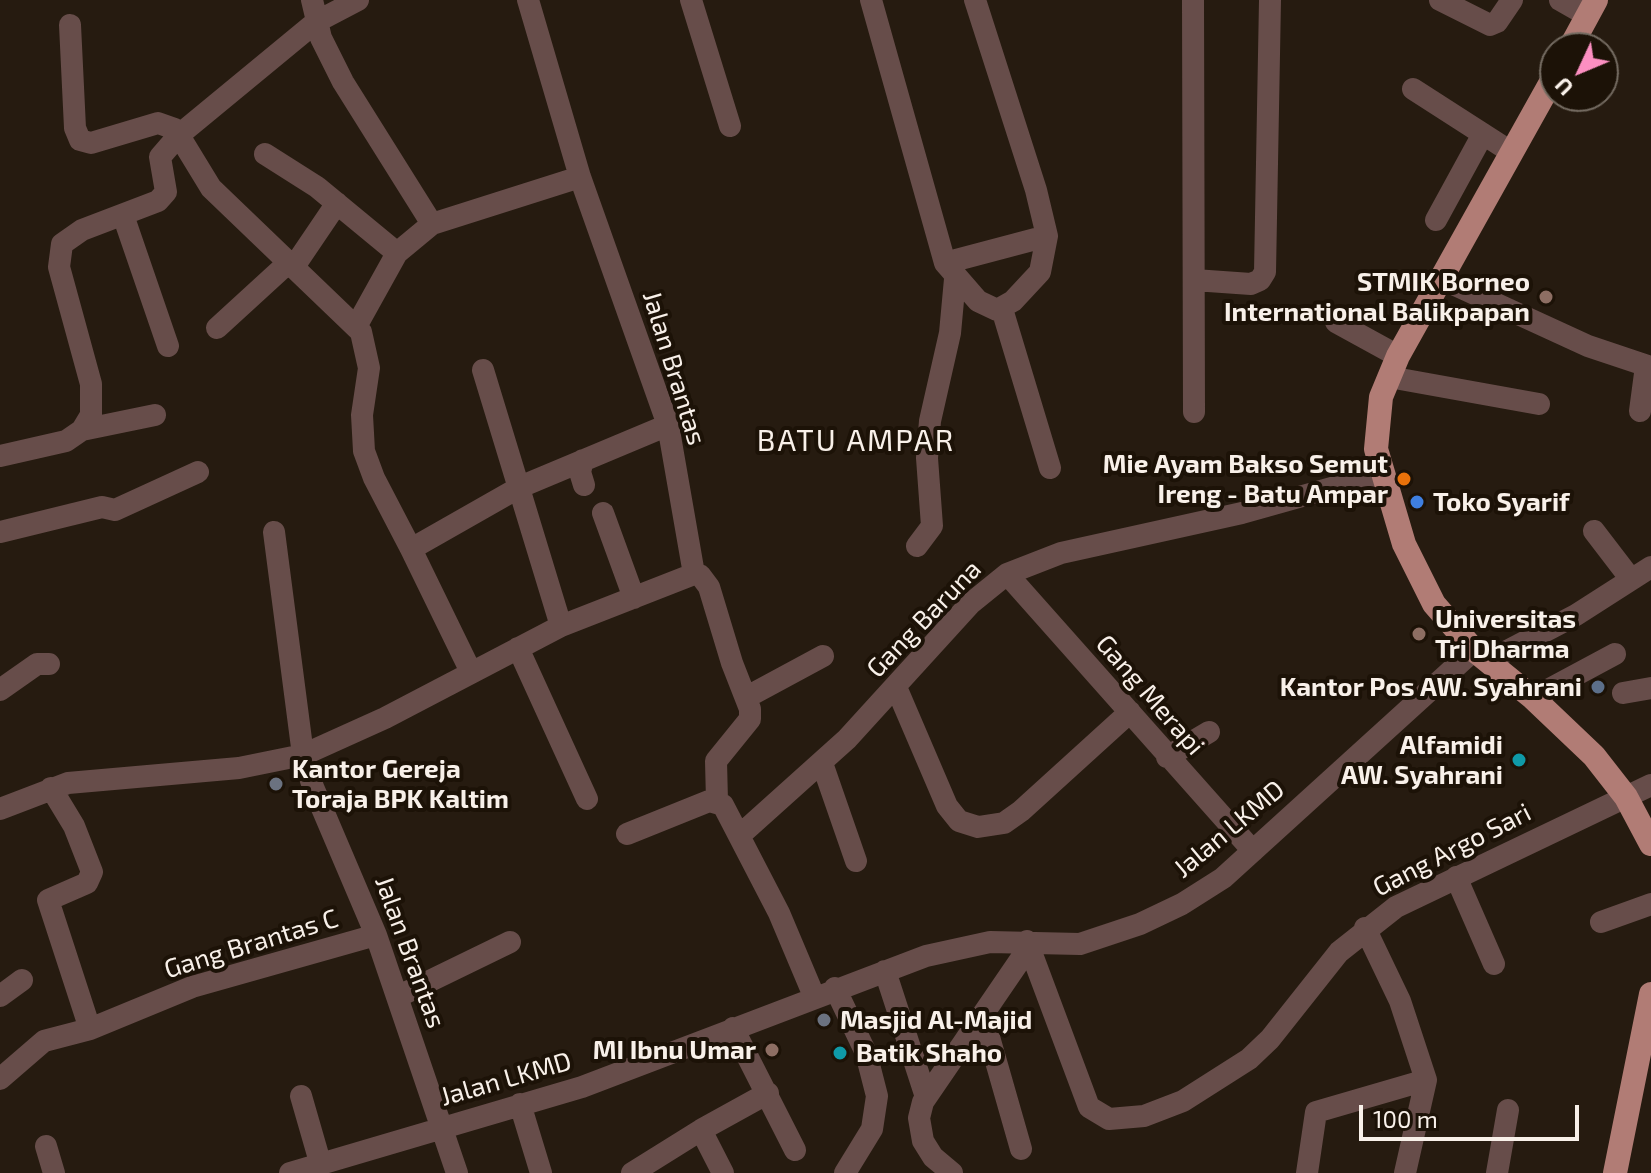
<!DOCTYPE html>
<html>
<head>
<meta charset="utf-8">
<style>
  body { margin:0 }
  #map { position:relative; width:1651px; height:1173px; overflow:hidden; background:#261b10; font-family:"Exo 2",sans-serif }
  canvas { display:block }
  .north { position:absolute; left:1539px; top:32px; width:80px; height:80px; box-sizing:border-box; background:#1c1207; border:2px solid #746b61; border-radius:50%; rotate:226deg; font-size:22px; font-weight:700; line-height:32px; text-align:center; color:#f8f0e9 }
  .north::after { content:''; display:block; margin:auto; width:28px; height:36px; background:#fc8fc1; clip-path:polygon(50% 0,100% 100%,50% 72%,0 100%) }
  .scale { position:absolute; left:1359px; top:1105px; width:220px; height:36px; box-sizing:border-box; border:4px solid #f8f0e9; border-top:0; padding-left:10px; font-size:24px; line-height:28px; white-space:nowrap; color:#f8f0e9; -webkit-text-stroke:6px #1c1207; paint-order:stroke }
</style>
</head>
<body>
<div id="map">
<canvas width="1651" height="1173"></canvas>
<div class="north">U</div>
<div class="scale">100 m</div>
</div>
<script>
const ctx = document.querySelector('canvas').getContext('2d');
ctx.lineJoin = 'round';
function toPath(rows) {
  const path = new Path2D();
  for (const r of rows) {
    path.moveTo(r[0], r[1]);
    for (let i = 2; i < r.length; i += 2) path.lineTo(r[i], r[i + 1]);
  }
  return path;
}
function strokePath(path, color, width, dash) {
  ctx.strokeStyle = color;
  ctx.lineWidth = width;
  ctx.lineCap = dash ? 'butt' : 'round';
  ctx.setLineDash(dash || []);
  ctx.stroke(path);
}
function drawText(font, color, halo, rows, align = 'center') {
  ctx.font = font + ' "Exo 2",sans-serif';
  ctx.lineWidth = 8;
  ctx.setLineDash([]);
  ctx.textBaseline = 'middle';
  ctx.strokeStyle = halo;
  ctx.fillStyle = color;
  for (const [text, x, y, turn = 0] of rows) {
    ctx.save();
    ctx.translate(x, y);
    ctx.rotate((+turn || 0) * Math.PI / 180);
    ctx.textAlign = isNaN(turn) ? turn : align;
    if (halo) ctx.strokeText(text, 0, 0);
    ctx.fillText(text, 0, 0);
    ctx.restore();
  }
}
strokePath(toPath([
  [312,0,321,38,343,82,432,224],
  [528,0,580,177,668,425,694,574],
  [691,0,730,126],
  [871,0,945,263,978,301,997,310,1013,301,1040,272,1047,236,1036,190,975,0],
  [1193,0,1194,412],
  [1440,0,1490,25,1497,22,1512,0],
  [1560,0,1588,16],
  [70,25,75,128,80,140,91,143,158,123,175,129,211,188,361,332,369,368,362,415,364,451,374,478,411,549],
  [1413,89,1511,152],
  [265,154,317,187,397,253,357,325],
  [123,215,168,346],
  [1436,220,1483,134],
  [397,253,432,224,580,177],
  [945,263,1047,236],
  [293,268,337,203],
  [1442,279,1588,346,1651,367],
  [1194,280,1251,284,1260,280,1265,272,1270,0],
  [1002,309,1050,468],
  [1336,322,1398,356],
  [217,328,288,263],
  [483,370,561,626],
  [1389,377,1539,404],
  [1640,411,1646,366],
  [82,430,155,415],
  [0,456,66,441,82,430,91,415,91,384,59,267,62,244,82,230,158,201,166,192,160,157,179,135,316,22,358,0],
  [583,460,580,472,584,485],
  [603,513,634,598],
  [1594,531,1630,578],
  [0,532,102,507,115,510,198,472],
  [274,532,303,755,313,787,376,935,457,1173],
  [917,546,932,526,927,458,930,421,950,333,955,279],
  [694,574,700,575,709,587,732,663,750,709,750,719,716,761,717,801],
  [1007,574,1253,851],
  [518,648,587,799],
  [1488,661,1576,615,1651,567],
  [471,672,411,549,520,487,668,425],
  [896,687,947,806,959,821,978,827,1004,823,1021,811,1130,712],
  [0,690,37,664,49,664],
  [1623,693,1651,688],
  [747,697,823,656],
  [1533,698,1615,654],
  [1167,757,1209,732],
  [822,763,856,861],
  [51,788,74,826,92,872,87,883,48,900,90,1029],
  [0,809,68,783,239,768,303,755,385,718,561,626,694,574],
  [627,834,709,801,723,805,779,913,814,996],
  [739,836,847,739,970,604,1007,574,1061,553,1242,513,1381,474],
  [1456,877,1494,964],
  [1601,922,1651,904],
  [1365,928,1400,1001,1426,1080,1405,1173],
  [1027,941,1089,1107,1109,1119,1144,1116,1183,1101,1249,1059,1270,1039,1339,952,1396,907,1651,785],
  [885,971,926,1097],
  [835,988,866,1053,877,1096,872,1129,845,1173],
  [0,996,22,980],
  [399,996,510,942],
  [983,1016,1021,1149],
  [733,1028,795,1150],
  [0,1079,44,1041,90,1029,192,987,376,935],
  [301,1096,320,1162],
  [520,1104,541,1173],
  [46,1146,54,1173],
  [290,1173,582,1087,926,956,990,942,1080,944,1140,924,1182,904,1223,878,1474,650],
  [632,1173,701,1130],
  [723,1173,701,1130,768,1093],
  [952,1173,933,1157,923,1141,919,1118,923,1102,1029,947],
  [1307,1173,1316,1112,1426,1080],
  [1497,1173,1508,1110]
]), '#674d4a', 22);
strokePath(toPath([
  [1570,48,1596,0],
  [1555,75,1398,356,1381,397,1376,449,1404,544,1434,604,1474,650,1533,698,1594,756,1626,797,1651,844],
  [1615,1173,1651,994]
]), '#b17c75', 24);
for (const [x, y, r, color] of [
  [1546,297,8,"#8d6e63"],
  [1404,479,8,"#e8710a"],
  [1417,502,8,"#3f7fe0"],
  [1419,634,8,"#8d6e63"],
  [1598,687,8,"#5c6f8a"],
  [1519,760,8,"#0f9aa8"],
  [276,784,8,"#6b7280"],
  [824,1020,8,"#6b7280"],
  [772,1050,8,"#8d6e63"],
  [840,1053,8,"#0f9aa8"]
]) {
  const dot = new Path2D();
  dot.arc(x, y, r, 0, 2 * Math.PI);
  ctx.fillStyle = color;
  ctx.fill(dot);
  strokePath(dot, '#1c1207', 3);
}
drawText('bold 26px', '#f8f0e9', '#1c1207', [
  ["STMIK Borneo",1530,282],
  ["International Balikpapan",1530,312],
  ["Mie Ayam Bakso Semut",1388,464],
  ["Ireng - Batu Ampar",1388,494],
  ["Toko Syarif",1433,502,"left"],
  ["Universitas",1435,619,"left"],
  ["Tri Dharma",1435,649,"left"],
  ["Kantor Pos AW. Syahrani",1582,687],
  ["Alfamidi",1503,745],
  ["AW. Syahrani",1503,775],
  ["Kantor Gereja",292,769,"left"],
  ["Toraja BPK Kaltim",292,799,"left"],
  ["Masjid Al-Majid",840,1020,"left"],
  ["MI Ibnu Umar",756,1050],
  ["Batik Shaho",856,1053,"left"]
], 'right');
drawText('26px', '#f8f0e9', '#1c1207', [
  ["Jalan Brantas",674,368,73],
  ["Gang Baruna",924,619,-46],
  ["Gang Merapi",1150,695,49],
  ["Jalan LKMD",1229,829,-40],
  ["Gang Argo Sari",1452,850,-27],
  ["Gang Brantas C",251,944,-17],
  ["Jalan Brantas",410,952,70],
  ["Jalan LKMD",506,1079,-16]
]);
ctx.letterSpacing = '2px';
drawText('30px', '#f8f0e9', '#1c1207', [
  ["BATU AMPAR",856,441]
]);
ctx.letterSpacing = '0px';
</script>
</body>
</html>
